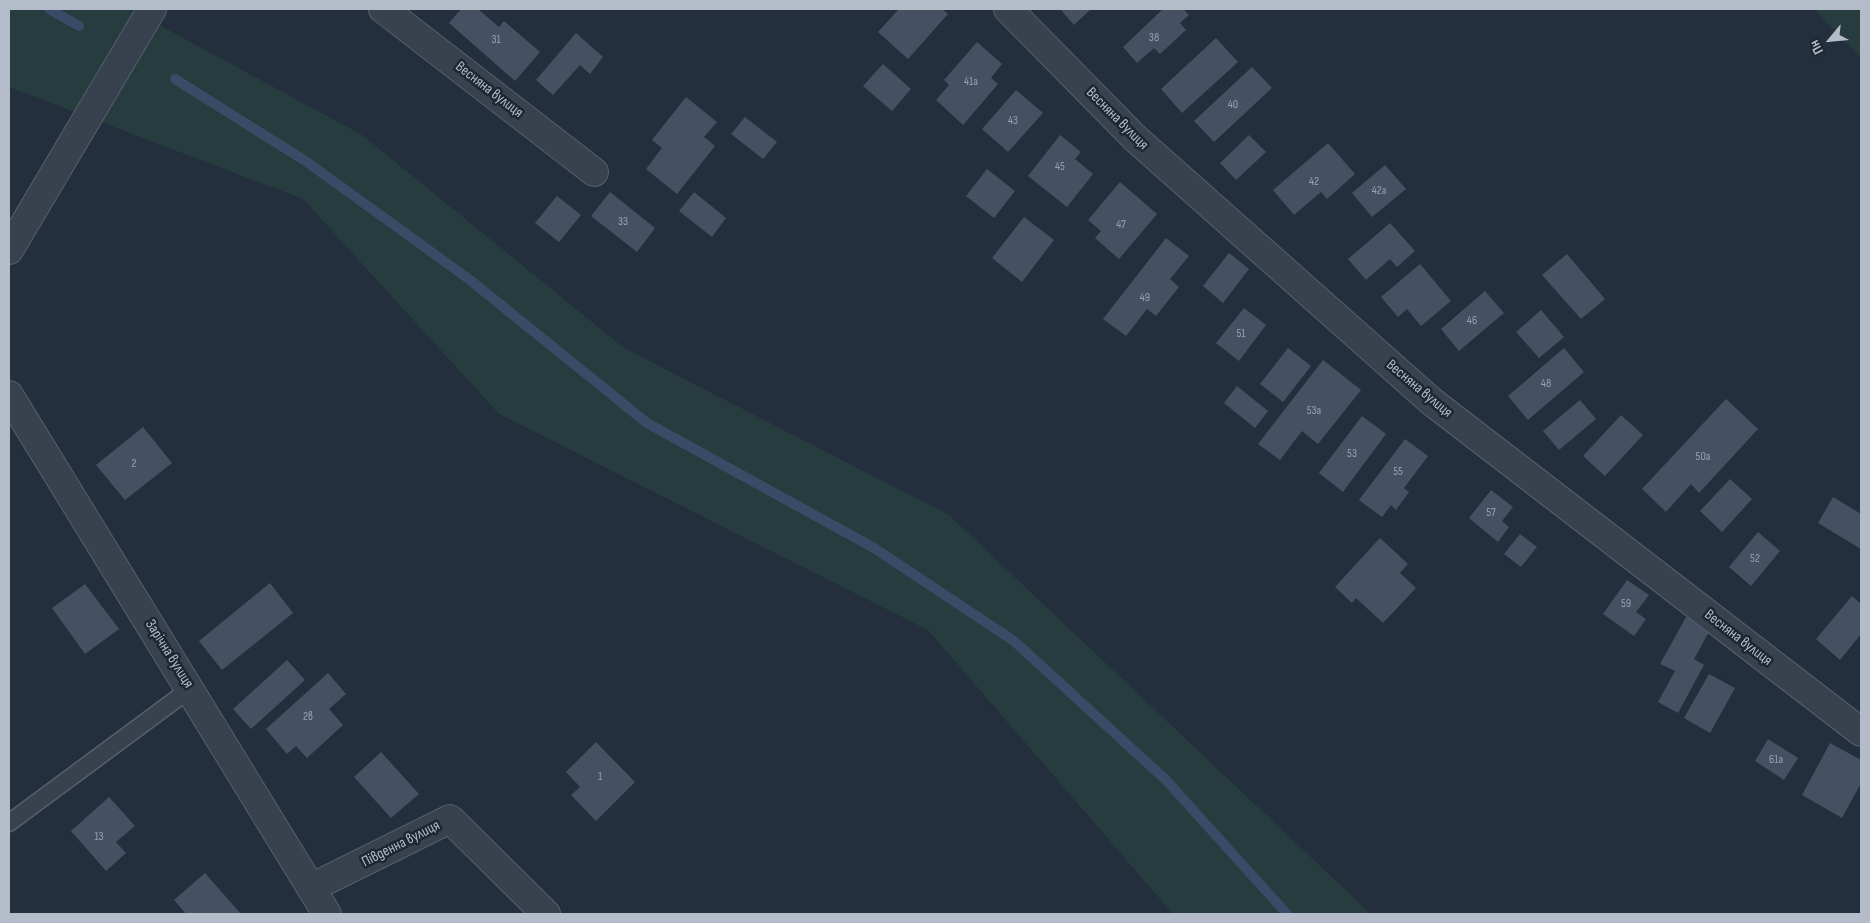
<!DOCTYPE html>
<html>
<head>
<meta charset="utf-8">
<style>
  body { margin:0 }
  #map { position:relative; width:1870px; height:923px; overflow:hidden; background:#242f3e; font-family:"Sofia Sans Condensed",sans-serif }
  canvas { display:block }
  .frame { position:absolute; inset:0; border:10px solid #b4bcc9; pointer-events:none }
  .north { position:absolute; left:1805px; top:15px; width:50px; height:50px; -webkit-text-stroke:4px #1d2633; paint-order:stroke; rotate:242deg; font-size:14px; font-weight:700; line-height:20px; text-align:center; color:#b4bcc9 }
  .north::after { content:''; display:block; margin:auto; width:18px; height:22px; background:#b4bcc9; clip-path:polygon(50% 0,100% 100%,50% 72%,0 100%) }
</style>
</head>
<body>
<div id="map">
<canvas width="1870" height="923"></canvas>
<div class="frame"></div>
<div class="north">Пн</div>
</div>
<script>
const ctx = document.querySelector('canvas').getContext('2d');
ctx.lineJoin = 'round';
function fill(path, color) {
  ctx.fillStyle = color;
  ctx.fill(path, 'evenodd');
}
function toPath(rows) {
  const path = new Path2D();
  for (const r of rows) {
    path.moveTo(r[0], r[1]);
    for (let i = 2; i < r.length; i += 2) path.lineTo(r[i], r[i + 1]);
  }
  return path;
}
function strokePath(path, color, width, dash) {
  ctx.strokeStyle = color;
  ctx.lineWidth = width;
  ctx.lineCap = dash ? 'butt' : 'round';
  ctx.setLineDash(dash || []);
  ctx.stroke(path);
}
function drawText(font, color, halo, rows, align = 'center') {
  ctx.font = font + ' "Sofia Sans Condensed",sans-serif';
  ctx.lineWidth = 5;
  ctx.setLineDash([]);
  ctx.textBaseline = 'middle';
  ctx.strokeStyle = halo;
  ctx.fillStyle = color;
  for (const [text, x, y, turn = 0] of rows) {
    ctx.save();
    ctx.translate(x, y);
    ctx.rotate((+turn || 0) * Math.PI / 180);
    ctx.textAlign = isNaN(turn) ? turn : align;
    if (halo) ctx.strokeText(text, 0, 0);
    ctx.fillText(text, 0, 0);
    ctx.restore();
  }
}
fill(toPath([
  [9,9,130,9,362,135,624,348,949,515,1371,914,1173,914,928,630,499,414,303,199,9,87],
  [1814,9,1861,9,1861,58]
]), '#263c3f');
strokePath(toPath([
  [49,9,79,26],
  [175,79,307,162,470,280,647,423,874,548,1014,641,1166,780,1287,914]
]), '#394c67', 10);
fill(toPath([
  [461,9,478,9,499,27,504,21,540,52,515,81,449,23],
  [899,9,942,9,948,14,908,59,878,32],
  [1060,9,1091,9,1074,25],
  [1163,9,1183,9,1189,15,1180,23,1186,30,1160,54,1154,48,1137,63,1123,47],
  [576,33,603,57,590,74,580,65,553,95,536,80],
  [1216,38,1238,62,1182,113,1161,89],
  [977,42,1002,64,991,78,998,84,963,125,936,100,949,85,944,80],
  [883,64,911,89,892,111,863,86],
  [1252,67,1272,88,1214,142,1194,121],
  [1016,90,1043,113,1008,152,982,129],
  [686,97,717,122,704,137,715,146,677,194,646,169,662,148,652,140],
  [745,117,777,142,763,159,731,134],
  [1060,135,1081,152,1075,159,1093,174,1067,207,1028,176],
  [1249,135,1266,152,1236,180,1220,163],
  [1328,143,1355,174,1327,199,1321,192,1294,215,1273,190],
  [1385,165,1406,189,1372,217,1352,193],
  [987,169,1015,191,994,218,966,196],
  [1120,182,1157,214,1119,259,1095,238,1101,231,1088,220],
  [610,192,655,228,637,252,591,216],
  [694,192,726,218,712,237,679,211],
  [557,196,581,215,559,242,535,223],
  [1024,217,1054,240,1022,282,992,258],
  [1390,223,1415,251,1397,267,1390,259,1366,280,1348,259],
  [1166,238,1189,256,1170,279,1179,287,1156,316,1147,309,1126,336,1103,319],
  [1229,253,1249,269,1223,303,1203,286],
  [1567,254,1605,299,1581,319,1542,275],
  [1420,264,1451,301,1421,326,1407,309,1398,317,1381,297],
  [1485,291,1504,313,1459,351,1441,329],
  [1244,308,1266,325,1239,361,1216,343],
  [1541,310,1564,337,1539,358,1516,332],
  [1288,348,1311,366,1283,402,1260,384],
  [1564,348,1584,372,1528,420,1508,396],
  [1323,360,1361,390,1318,444,1302,431,1280,460,1258,444],
  [1237,386,1268,411,1255,428,1224,403],
  [1726,399,1758,429,1699,493,1691,484,1666,512,1642,489],
  [1580,400,1596,419,1559,450,1543,431],
  [1621,415,1643,435,1605,476,1583,456],
  [1362,416,1386,434,1343,492,1319,473],
  [143,427,172,463,125,500,96,465],
  [1405,439,1428,456,1404,488,1409,492,1396,510,1391,505,1382,517,1359,500],
  [1730,479,1752,499,1722,532,1700,511],
  [1491,490,1513,507,1502,521,1509,527,1498,542,1469,518],
  [1833,497,1861,514,1861,549,1818,523],
  [1758,532,1780,551,1751,586,1729,567],
  [1520,534,1537,547,1521,567,1504,554],
  [1380,538,1408,564,1400,573,1416,588,1383,623,1356,598,1352,603,1335,587],
  [1627,580,1649,595,1636,612,1646,619,1634,636,1603,614],
  [270,583,293,613,222,670,199,641],
  [85,584,119,629,85,654,52,608],
  [1852,596,1861,604,1861,634,1840,660,1816,639],
  [1686,617,1710,630,1694,659,1704,665,1678,713,1658,702,1675,671,1660,664],
  [287,660,305,680,251,729,233,709],
  [328,673,346,694,329,709,343,725,307,758,296,746,287,754,266,729],
  [1709,674,1735,688,1710,733,1684,718],
  [1768,739,1798,758,1784,780,1755,761],
  [596,742,635,782,596,821,571,795,580,787,566,772],
  [1830,743,1861,760,1861,783,1842,818,1802,795],
  [381,752,419,794,391,818,354,777],
  [109,797,135,826,116,842,126,853,106,871,71,831],
  [205,873,241,914,186,914,174,900]
]), '#455162');
const service = toPath([
  [9,823,190,689]
]);
const minor = toPath([
  [383,9,594,172],
  [1008,9,1135,138,1431,401,1861,732],
  [9,250,152,9],
  [9,395,327,914],
  [311,888,450,819,546,914]
]);
strokePath(service, '#565f6c', 19);
strokePath(minor, '#565f6c', 30);
strokePath(service, '#38414e', 16);
strokePath(minor, '#38414e', 28);
drawText('12px', '#98a1af', null, [
  ["38",1154,38],
  ["31",496,40],
  ["41а",971,82],
  ["40",1233,105],
  ["43",1013,121],
  ["45",1060,167],
  ["42",1314,182],
  ["42а",1379,191],
  ["33",623,222],
  ["47",1121,225],
  ["49",1145,298],
  ["46",1472,321],
  ["51",1241,334],
  ["48",1546,384],
  ["53а",1314,411],
  ["53",1352,454],
  ["50а",1703,457],
  ["2",134,464],
  ["55",1398,472],
  ["57",1491,513],
  ["52",1755,559],
  ["59",1626,604],
  ["2в",308,717],
  ["61а",1776,760],
  ["1",600,777],
  ["13",99,837]
]);
drawText('15px', '#b4bcc9', '#1d2633', [
  ["Весняна вулиця",489,90,38],
  ["Весняна вулиця",1117,119,45],
  ["Весняна вулиця",1419,389,40],
  ["Весняна вулиця",1738,638,38],
  ["Зарічна вулиця",169,654,58],
  ["Південна вулиця",401,844,-27]
]);
</script>
</body>
</html>
